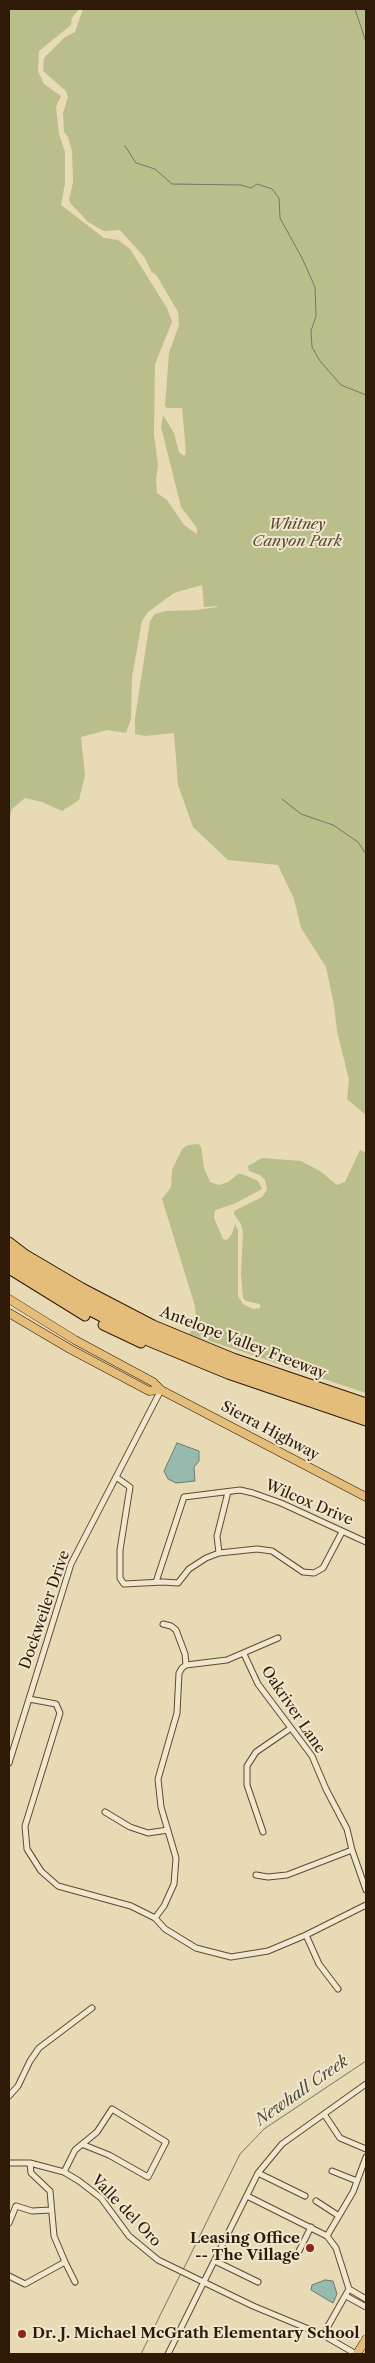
<!DOCTYPE html>
<html>
<head>
<meta charset="utf-8">
<style>
  body { margin:0 }
  #map { position:relative; width:375px; height:2363px; overflow:hidden; background:#e8dab4; font-family:"Libre Caslon Text",serif }
  canvas { display:block }
  .frame { position:absolute; inset:0; border:10px solid #2f1a08; pointer-events:none }
</style>
</head>
<body>
<div id="map">
<canvas width="375" height="2363"></canvas>
<div class="frame"></div>
</div>
<script>
const ctx = document.querySelector('canvas').getContext('2d');
ctx.lineJoin = 'round';
function fill(path, color) {
  ctx.fillStyle = color;
  ctx.fill(path, 'evenodd');
}
function toPath(rows) {
  const path = new Path2D();
  for (const r of rows) {
    path.moveTo(r[0], r[1]);
    for (let i = 2; i < r.length; i += 2) path.lineTo(r[i], r[i + 1]);
  }
  return path;
}
function strokePath(path, color, width, dash) {
  ctx.strokeStyle = color;
  ctx.lineWidth = width;
  ctx.lineCap = dash ? 'butt' : 'round';
  ctx.setLineDash(dash || []);
  ctx.stroke(path);
}
function drawText(font, color, halo, rows, align = 'center') {
  ctx.font = font + ' "Libre Caslon Text",serif';
  ctx.lineWidth = 4;
  ctx.setLineDash([]);
  ctx.textBaseline = 'middle';
  ctx.strokeStyle = halo;
  ctx.fillStyle = color;
  for (const [text, x, y, turn = 0] of rows) {
    ctx.save();
    ctx.translate(x, y);
    ctx.rotate((+turn || 0) * Math.PI / 180);
    ctx.textAlign = isNaN(turn) ? turn : align;
    if (halo) ctx.strokeText(text, 0, 0);
    ctx.fillText(text, 0, 0);
    ctx.restore();
  }
}
fill(toPath([
  [9,9,79,9,72,18,71,25,39,51,38,71,44,84,61,96,56,107,59,134,65,152,65,183,61,205,104,238,118,240,130,249,167,308,172,322,155,364,154,435,158,465,156,479,157,493,167,500,184,525,197,534,197,528,181,507,161,427,163,415,174,433,179,452,184,456,186,453,182,408,167,408,165,406,169,353,179,325,178,312,157,276,151,271,145,258,120,230,104,231,88,222,71,204,69,200,73,182,72,151,68,137,64,132,63,113,68,97,66,91,43,71,44,58,65,37,75,32,83,9,366,9,366,1115,347,1099,349,1080,337,1031,334,1005,326,967,301,928,294,899,278,865,228,860,193,827,178,785,174,733,145,736,135,734,135,718,150,621,155,614,166,611,197,610,217,607,218,606,204,607,202,585,174,593,148,612,142,621,132,677,131,719,126,733,107,730,81,737,85,775,79,800,62,811,42,802,25,798,12,809,9,820],
  [199,1144,201,1147,204,1168,210,1182,219,1185,228,1182,238,1174,242,1174,258,1181,262,1189,234,1204,215,1210,214,1218,223,1239,227,1240,232,1234,235,1224,238,1230,238,1296,243,1304,253,1309,260,1308,260,1304,246,1301,243,1298,241,1274,243,1234,241,1224,234,1214,234,1211,262,1197,267,1190,265,1180,260,1175,249,1171,248,1166,262,1158,301,1161,320,1171,337,1185,345,1182,360,1150,366,1153,366,1393,189,1334,193,1329,196,1317,195,1306,162,1199,171,1187,172,1170,182,1149,188,1145]
]), '#babe8a');
const water = toPath([
  [177,1443,199,1451,199,1461,194,1467,195,1481,176,1483,168,1479,164,1471,177,1443],
  [325,2280,333,2281,337,2294,333,2303,311,2290,312,2285,325,2280]
]);
fill(water, '#97baaf');
strokePath(water, '#6d7a6c', 1);
strokePath(toPath([
  [355,9,366,42],
  [125,146,136,163,155,169,172,184,241,185,251,188,257,184,272,189,279,198,280,218,302,258,315,287,316,316,311,331,312,347,320,361,341,385,366,395],
  [282,799,301,814,333,825,358,842,366,854],
  [183,2270,240,2154,264,2129,366,2061],
  [141,2354,181,2273]
]), '#6d7a6c', 1);
const minor = toPath([
  [116,1477,130,1487,120,1550,120,1578,124,1584,163,1582,178,1583,189,1569,206,1558,219,1553,257,1549,272,1551,303,1572,314,1573,323,1568,342,1532],
  [219,1553,217,1536,228,1492],
  [156,1582,184,1497,240,1490,253,1493,281,1503,366,1542],
  [163,1624,171,1626,176,1630,185,1654,186,1665],
  [244,1654,258,1684,312,1756,326,1789,347,1829,352,1850,366,1890],
  [29,1699,56,1704,60,1713,25,1826,27,1849,41,1871,58,1886,131,1906,155,1918,165,1929,196,1948,231,1957,268,1951,306,1935,366,1905],
  [9,1763,71,1564,161,1390],
  [105,1812,130,1827,148,1833,168,1830],
  [263,1832,247,1785,247,1766,256,1752,291,1728],
  [256,1875,268,1877,287,1875,352,1850],
  [155,1918,164,1906,174,1884,176,1858,161,1807,158,1779,177,1713,179,1673,182,1668,186,1665,227,1660,278,1638],
  [306,1935,319,1964,338,1989],
  [9,2096,18,2086,30,2061,39,2048,92,2008],
  [324,2114,340,2138,366,2149],
  [9,2163,30,2163,64,2172,79,2181,101,2198,129,2236,158,2260,253,2306,323,2335,356,2354],
  [30,2163,31,2173,50,2191,54,2236,65,2262,75,2282],
  [332,2171,357,2181],
  [64,2172,75,2150,97,2132,112,2109,166,2142,148,2177,109,2155,84,2145],
  [258,2173,305,2196],
  [247,2196,327,2236,336,2248,349,2289],
  [316,2201,339,2216],
  [9,2223,16,2206,32,2211,51,2210],
  [327,2236,353,2192,366,2157],
  [299,2251,311,2227],
  [215,2261,258,2282],
  [9,2276,25,2284,65,2262],
  [349,2289,366,2299],
  [346,2296,366,2307],
  [323,2335,349,2289],
  [168,2354,258,2173,282,2144,366,2084]
]);
const primary = toPath([
  [9,1299,75,1340,153,1382,161,1390,366,1497],
  [9,1313,70,1349,149,1391,161,1390],
  [357,2354,366,2339]
]);
const motorway = toPath([
  [9,1242,26,1255,82,1288,153,1325,233,1358,366,1403],
  [9,1251,99,1307,144,1330,234,1367,366,1412],
  [9,1261,79,1305,148,1341,228,1374,366,1421],
  [9,1269,85,1316],
  [103,1325,141,1343]
]);
strokePath(minor, '#5d4a33', 7);
strokePath(primary, '#2f1a08', 9);
strokePath(motorway, '#2f1a08', 11);
strokePath(minor, '#f0e7ce', 5);
strokePath(primary, '#e4bd7a', 8);
strokePath(motorway, '#e4bd7a', 9);
for (const [x, y, r, color] of [
  [310,2248,5,"#8f2418"],
  [22,2334,5,"#8f2418"]
]) {
  const dot = new Path2D();
  dot.arc(x, y, r, 0, 2 * Math.PI);
  ctx.fillStyle = color;
  ctx.fill(dot);
  strokePath(dot, '#f0e7ce', 2);
}
drawText('italic 15px', '#594b2f', '#f0e7ce', [
  ["Whitney",297,525],
  ["Canyon Park",297,542]
]);
drawText('15px', '#2f1a08', '#f0e7ce', [
  ["Antelope Valley Freeway",243,1343,21],
  ["Sierra Highway",270,1431,28],
  ["Wilcox Drive",309,1503,23],
  ["Dockweiler Drive",45,1610,-71],
  ["Oakriver Lane",293,1710,56],
  ["Valle del Oro",126,2211,46]
]);
drawText('bold 15px', '#2f1a08', '#f0e7ce', [
  ["Leasing Office",300,2239],
  ["-- The Village",300,2256],
  ["Dr. J. Michael McGrath Elementary School",32,2334,"left"]
], 'right');
drawText('italic 16px', '#4e4a3a', '#f0e7ce', [
  ["Newhall Creek",302,2091,-35]
]);
</script>
</body>
</html>
